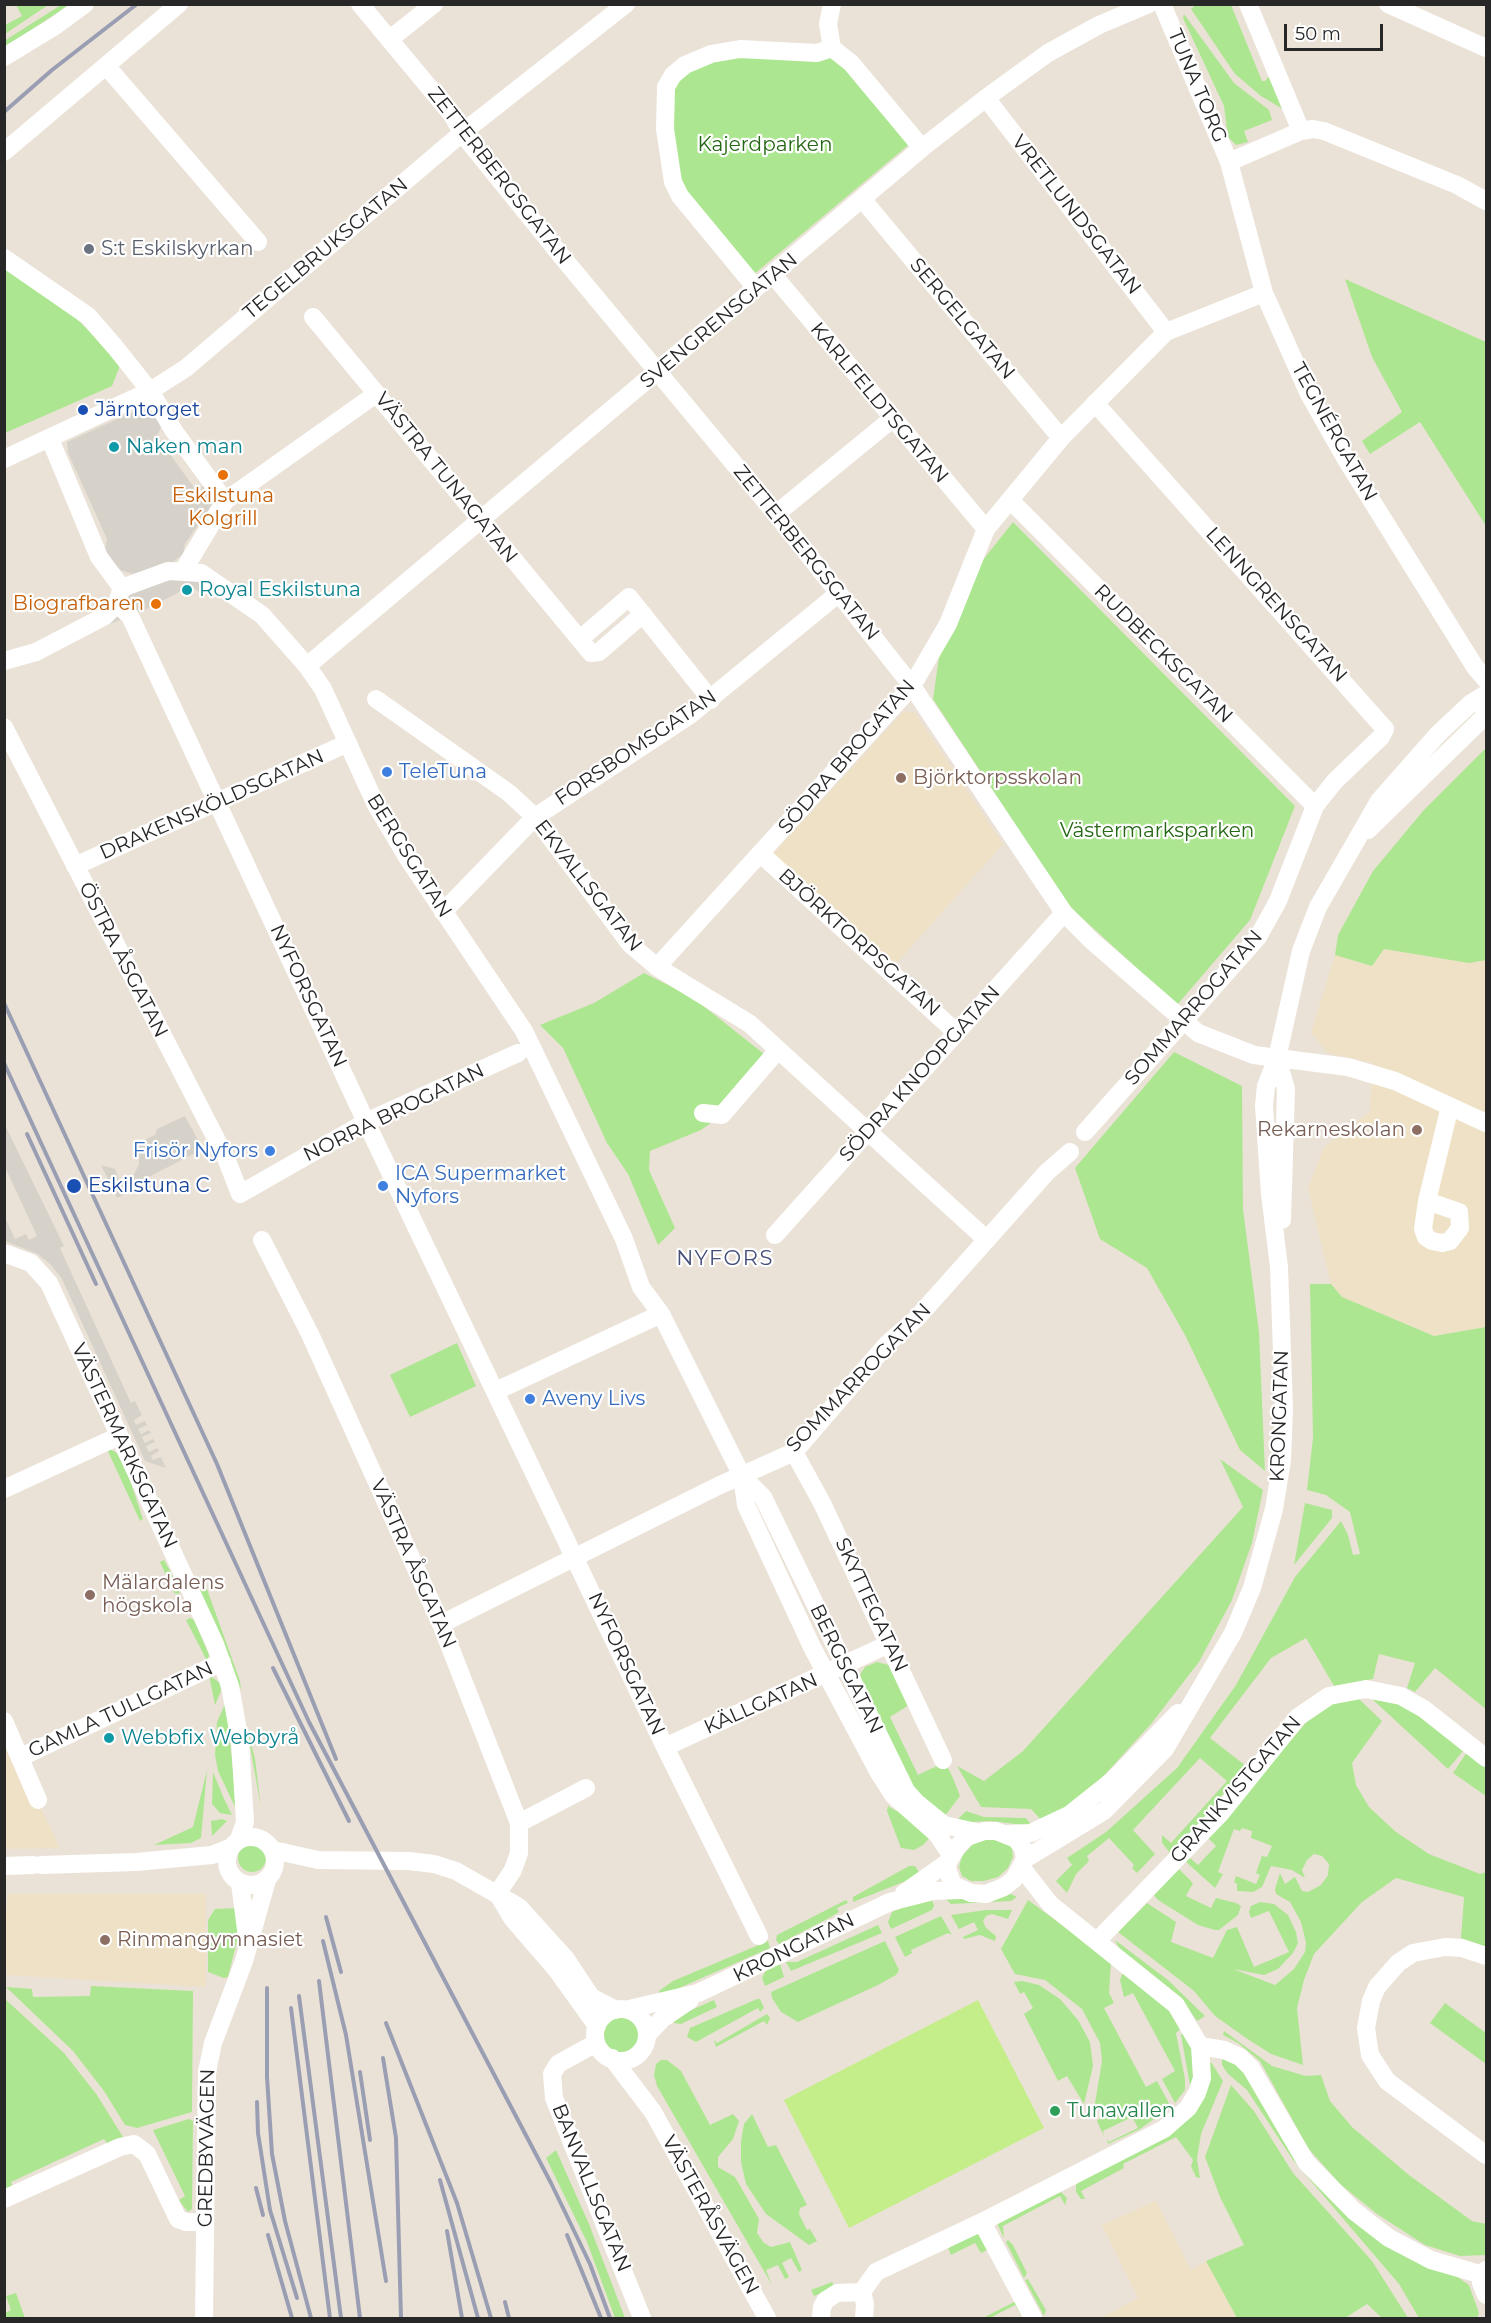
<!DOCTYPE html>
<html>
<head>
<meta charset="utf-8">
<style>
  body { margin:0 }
  #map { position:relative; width:1491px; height:2323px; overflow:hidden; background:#ebe2d7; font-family:Montserrat,sans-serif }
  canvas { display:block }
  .frame { position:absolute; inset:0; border:6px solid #272727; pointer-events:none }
  .scale { position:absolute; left:1284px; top:24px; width:99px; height:27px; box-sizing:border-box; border:3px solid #272727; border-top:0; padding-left:8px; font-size:18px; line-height:21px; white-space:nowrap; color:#272727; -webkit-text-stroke:4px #fff; paint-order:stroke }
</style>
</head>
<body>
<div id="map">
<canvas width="1491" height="2323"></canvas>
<div class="frame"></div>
<div class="scale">50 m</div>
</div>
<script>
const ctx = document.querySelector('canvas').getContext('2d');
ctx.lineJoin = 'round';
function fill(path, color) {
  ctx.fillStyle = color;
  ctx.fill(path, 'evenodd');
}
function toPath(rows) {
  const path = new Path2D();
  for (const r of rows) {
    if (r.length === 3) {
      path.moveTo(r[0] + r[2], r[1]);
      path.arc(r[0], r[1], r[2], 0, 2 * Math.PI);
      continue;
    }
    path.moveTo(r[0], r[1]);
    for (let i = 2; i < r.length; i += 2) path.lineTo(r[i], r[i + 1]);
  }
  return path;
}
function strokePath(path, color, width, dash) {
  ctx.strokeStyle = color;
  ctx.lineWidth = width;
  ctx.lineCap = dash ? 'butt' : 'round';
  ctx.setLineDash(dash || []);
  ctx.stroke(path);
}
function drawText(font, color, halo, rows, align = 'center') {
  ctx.font = font + ' Montserrat,sans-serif';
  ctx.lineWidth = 4.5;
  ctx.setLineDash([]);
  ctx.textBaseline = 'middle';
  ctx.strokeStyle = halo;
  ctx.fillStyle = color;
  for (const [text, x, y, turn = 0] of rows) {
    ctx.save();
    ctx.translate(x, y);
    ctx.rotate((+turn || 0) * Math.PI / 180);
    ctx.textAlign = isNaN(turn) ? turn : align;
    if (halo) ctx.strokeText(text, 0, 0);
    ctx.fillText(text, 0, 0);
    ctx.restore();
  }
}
fill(toPath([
  [904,711,915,713,1003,844,894,966,772,855],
  [1384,949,1469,963,1486,960,1486,1327,1435,1336,1342,1297,1331,1284,1308,1188,1324,1147,1370,1112,1373,1063,1328,1053,1311,1033,1335,955,1372,966],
  [4,1731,14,1751,60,1848,5,1849],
  [8,1894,206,1894,206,1987,6,1975,4,1927],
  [1156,2201,1191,2270,1206,2261,1237,2318,1101,2318,1138,2298,1102,2225]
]), '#eee1c5');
fill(toPath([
  [16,5,48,5,5,34,5,25,22,16],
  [61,5,69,5,5,47,4,41],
  [1196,5,1231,5,1262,81,1265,81,1271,74,1286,111,1261,96,1235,74,1191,9],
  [1184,14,1234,83,1269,110,1272,120,1244,131,1248,142,1236,145,1228,137,1224,106,1183,18],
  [705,57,830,58,848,66,912,142,753,275,686,194,674,161,669,105,680,72],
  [4,268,70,312,121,363,112,386,5,433],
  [1345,279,1486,342,1486,526,1420,422,1370,454,1362,441,1402,412,1372,357],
  [1013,522,1295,806,1250,920,1177,1005,1068,905,933,699,939,657,979,565],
  [1486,748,1486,960,1469,963,1384,949,1372,966,1335,955,1338,935,1373,871,1423,811],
  [644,973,692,997,764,1054,722,1115,701,1130,650,1151,649,1170,675,1228,658,1245,628,1174,607,1143,563,1048,540,1025,594,1003],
  [1174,1052,1242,1086,1243,1209,1259,1332,1265,1471,1240,1450,1185,1335,1147,1268,1100,1239,1075,1168],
  [1310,1284,1331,1284,1342,1297,1434,1336,1486,1327,1486,1709,1435,1668,1415,1692,1407,1688,1415,1663,1379,1654,1373,1679,1334,1686,1306,1638,1271,1658,1210,1738,1246,1766,1197,1826,1170,1853,1162,1843,1162,1835,1171,1843,1227,1781,1200,1758,1133,1830,1155,1854,1137,1873,1132,1868,1134,1865,1109,1838,1087,1856,1089,1861,1076,1874,1067,1893,1056,1881,1072,1865,1067,1858,1106,1832,1177,1768,1236,1685,1295,1577,1341,1521,1348,1535,1353,1555,1360,1554,1350,1512,1326,1495,1307,1490,1313,1438],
  [457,1343,476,1386,410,1417,390,1375],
  [106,1447,117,1453,129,1477,143,1519,140,1521],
  [1220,1459,1263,1490,1252,1543,1232,1600,1199,1662,1151,1724,1089,1792,1043,1822,1031,1809,981,1807,957,1766,984,1781,1023,1751,1243,1507],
  [1305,1503,1332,1510,1332,1518,1294,1565],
  [164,1560,180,1589,179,1594,174,1593,160,1562],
  [203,1578,240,1681,241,1690,198,1587],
  [190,1618,194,1620,204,1643,209,1655,207,1661,186,1620],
  [877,1662,889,1665,909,1705,890,1717,918,1775,945,1762,953,1778,960,1796,944,1817,920,1799,859,1676,865,1667],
  [209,1675,220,1683,221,1691,215,1705],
  [1358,1698,1382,1721,1352,1763,1356,1785,1369,1807,1396,1832,1429,1854,1480,1874,1486,1872,1486,1950,1461,1938,1464,1897,1396,1878,1362,1902,1314,1954,1304,1980,1297,2008,1303,2065,1271,2054,1246,2038,1215,2016,1194,1991,1118,1932,1147,1903,1176,1922,1171,1942,1213,1958,1227,1930,1237,1927,1254,1967,1289,1952,1269,1911,1251,1918,1249,1912,1251,1906,1260,1902,1274,1904,1288,1915,1296,1932,1298,1943,1293,1953,1278,1969,1264,1975,1233,1969,1275,1985,1294,1969,1305,1952,1306,1943,1301,1922,1290,1902,1276,1894,1275,1889,1280,1873,1285,1884,1295,1877,1302,1891,1308,1892,1321,1885,1328,1875,1329,1864,1322,1856,1314,1854,1307,1860,1302,1870,1305,1878,1292,1870,1271,1866,1262,1887,1253,1892,1237,1891,1237,1884,1234,1882,1236,1876,1256,1884,1260,1875,1256,1873,1262,1856,1267,1857,1272,1846,1251,1838,1252,1831,1242,1828,1240,1831,1234,1829,1218,1872,1223,1874,1215,1888,1185,1861,1189,1857,1198,1865,1216,1846,1208,1838,1320,1706],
  [1372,1699,1408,1706,1464,1750,1448,1769],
  [225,1704,227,1710,237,1811,218,1771,215,1755,217,1722],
  [246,1724,255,1759,261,1807],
  [1467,1752,1486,1768,1486,1796,1453,1773],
  [207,1770,201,1838,191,1843,154,1845,193,1827],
  [213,1772,224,1799,232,1815,220,1813,212,1804],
  [888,1806,896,1811,902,1811,932,1835,923,1845,914,1850,901,1848,887,1811],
  [966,1811,984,1817,1026,1818,1032,1826,991,1821,954,1823],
  [222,1819,227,1821,212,1836,211,1821],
  [989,1839,1006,1842,1012,1848,1013,1857,1008,1868,998,1877,984,1881,971,1881,962,1876,959,1867,962,1856,973,1844],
  [252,1858,14],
  [909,1866,915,1866,921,1875,853,1902,853,1897],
  [1179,1869,1193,1883,1186,1896,1211,1908,1216,1898,1236,1903,1241,1906,1238,1915,1219,1930,1215,1930,1198,1925,1158,1900,1153,1894],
  [1011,1894,1017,1897,1011,1901,951,1904,945,1898],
  [931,1895,934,1906,932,1910,891,1929,888,1922,892,1912],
  [846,1900,848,1903,837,1908,839,1912,829,1918,779,1944,776,1940,777,1935],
  [1028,1900,1111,1961,1109,1993,1114,2003,1104,2008,1146,2087,1157,2081,1171,2107,1140,2129,1108,2144,1107,2139,1109,2142,1138,2128,1132,2117,1103,2131,1104,2136,1101,2130,1097,2121,1105,2114,1101,2106,1094,2109,1102,2061,1100,2043,1082,2009,1045,1980,1015,1974,1001,1949],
  [239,1908,237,1941,228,1977,224,1978,208,1972,208,1920,215,1909],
  [986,1910,1012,1910,1008,1919,992,1914,986,1916,983,1921,986,1928,996,1936,995,1941,980,1935,964,1939,963,1937,978,1930,974,1922,959,1929,951,1915],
  [941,1916,952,1935,948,1933,911,1950,912,1953,905,1957,895,1937],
  [878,1925,882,1933,791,1971,786,1962,797,1962],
  [1115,1940,1168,1980,1205,2016,1197,2021,1180,1997,1119,1948],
  [768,1941,770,1948,661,1996,659,1991,673,1981],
  [885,1941,899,1970,896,1975,878,1985,798,2022,781,2012,772,1998,771,1992],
  [780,1964,784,1977,765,1986,762,1978,766,1970],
  [1123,1972,1143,1984,1184,2026,1176,2033,1185,2079,1185,2090,1175,2103,1162,2079,1175,2071,1133,1993,1124,1997,1120,1980],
  [1022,1981,1039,1985,1060,1999,1078,2020,1090,2042,1093,2066,1084,2104,1067,2076,1058,2081,1024,2014,1033,2008,1024,1992,1020,1994,1014,1982],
  [91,1986,193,1991,192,2112,137,2128,125,2125,104,2091,73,2051,6,1987,32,1989,33,1997,90,1996],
  [4,1998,64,2053,97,2095,123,2137,108,2145,104,2139,56,2161,11,2182,13,2188,4,2192],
  [757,1999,760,1999,764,2008,760,2012,758,2008,696,2042,687,2037,690,2028],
  [714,2000,717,2007,681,2024,674,2023,671,2019],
  [1445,2003,1486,2033,1486,2064,1430,2023],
  [767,2014,770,2018,767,2025,764,2021,716,2047,714,2040,717,2043],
  [620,2034,19],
  [1187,2031,1195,2055,1194,2079,1190,2085,1181,2035],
  [1224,2031,1272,2066,1306,2076,1321,2075,1330,2101,1352,2127,1409,2175,1472,2221,1486,2224,1486,2255,1460,2256,1425,2245,1377,2214,1340,2184,1308,2148,1260,2061,1238,2043,1223,2035],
  [1222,2059,1242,2066,1318,2180,1469,2285,1479,2313,1477,2318,1419,2318,1399,2284,1293,2160,1247,2090,1228,2074,1222,2065],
  [661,2060,667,2060,681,2071,710,2125,733,2114,739,2121,733,2139,718,2157,718,2167,735,2177,759,2219,757,2233,764,2243,771,2247,790,2242,802,2270,799,2272,791,2258,782,2263,789,2277,785,2279,778,2265,766,2270,772,2285,657,2086,654,2075,656,2064],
  [1211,2062,1223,2081,1201,2134,1197,2159,1200,2178,1196,2177,1191,2166,1193,2160,1176,2137,1123,2164,1124,2168,1081,2191,1085,2199,1081,2199,1076,2192,1076,2185,1080,2179,1170,2132],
  [1231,2085,1254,2111,1293,2173,1372,2261,1408,2318,1382,2318,1367,2304,1345,2318,1237,2318,1206,2261,1244,2245,1220,2197,1205,2157],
  [752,2114,768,2147,776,2145,807,2205,800,2208,799,2214,807,2230,810,2229,817,2241,809,2245,766,2214,746,2184,741,2162,741,2141,744,2124],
  [189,2119,193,2121,192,2209,188,2212,179,2200,185,2196,153,2130],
  [556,2150,589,2224,625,2318,615,2318,587,2242,546,2158],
  [1061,2192,1067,2198,1065,2205,1060,2196,1003,2226,1004,2238,996,2221],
  [977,2233,991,2248,981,2253,975,2243,951,2255,948,2248],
  [1008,2240,1013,2245,1027,2273,1024,2278,1006,2242],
  [1028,2279,1046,2310,1044,2316,1025,2280],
  [832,2282,835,2287,814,2296,811,2290],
  [16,2293,25,2318,5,2318,5,2313,11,2310,6,2296],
  [1018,2300,1026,2314,1023,2318,1015,2305,990,2318,983,2318]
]), '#ade690');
fill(toPath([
  [978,2000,1044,2128,849,2228,784,2100]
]), '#c4ee8a');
fill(toPath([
  [150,404,162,425,157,436,198,493,205,482,213,495,213,503,185,544,183,554,173,562,133,574,120,570,112,564,105,550,107,539,68,453,67,442],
  [176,575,201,581,205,588,202,594,191,586,145,610,92,631,139,586],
  [185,1116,203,1149,133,1185,129,1192,117,1198,101,1165,115,1169,121,1184,133,1176,139,1164,138,1143,155,1135,157,1129],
  [5,1125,64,1246,60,1248,131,1403,135,1401,142,1415,134,1420,136,1425,145,1421,147,1425,138,1429,141,1434,149,1430,151,1433,142,1437,145,1443,153,1439,155,1442,146,1446,149,1452,157,1448,159,1451,151,1456,153,1460,161,1457,166,1468,145,1461,62,1279,51,1265,38,1254,5,1241,5,1217,15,1239,26,1234,29,1240,37,1236,5,1167]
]), '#d6d2ca');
strokePath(toPath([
  [360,4,453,116,462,133,563,258,776,514,912,686,1064,913,1092,941,1198,1033,1254,1055,1348,1067,1395,1081,1486,1123],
  [832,4,828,24,832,48],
  [1162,4,1229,162,1264,293,1309,394,1347,461,1475,667,1486,680],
  [1248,4,1301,131],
  [1388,4,1486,48],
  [390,39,434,4],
  [4,57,55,26,85,4],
  [108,68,258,242],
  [986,98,1166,332],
  [4,152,179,4],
  [1229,162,1301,131,1313,129,1324,131,1457,185,1486,201],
  [863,200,1061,438],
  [4,258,88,316,115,347,150,391,174,431,225,501],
  [774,276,986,529],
  [756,288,680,196,673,182,665,129,666,87,673,75,685,65,711,54,740,49,817,53,832,48,851,63,922,148],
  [313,317,591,653,599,652,643,614],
  [50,439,99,557,122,588],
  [4,459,150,391,186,368,462,133,626,4],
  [1011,501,1315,806],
  [776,514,892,419],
  [183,571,225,501,376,394],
  [122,588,168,571,201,573,262,615,307,666,323,689,376,805,407,857,524,1031,624,1239,641,1287,661,1314,742,1476,763,1497,906,1791,917,1803,944,1825,976,1832],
  [117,604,130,616,366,1122,665,1747,759,1936],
  [580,639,629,597,711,700],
  [4,661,36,652,105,616,117,604,120,593],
  [307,666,922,148,986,98,1048,53,1099,25,1149,4],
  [376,699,509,793,535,817,631,945,657,967,750,1024,987,1240],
  [4,727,226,1158,240,1194,366,1122,518,1053],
  [1368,830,1483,718,1486,710],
  [761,854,957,1033],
  [75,866,348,743],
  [443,912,535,817,690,715,839,593],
  [657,967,912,686,948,624,986,529,1061,438,1166,332,1264,293],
  [1277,1058,1286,1089,1282,1220],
  [703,1113,722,1115,778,1050],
  [1085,1132,1258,937,1278,901,1315,806,1335,781,1381,737,1385,729,1095,403],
  [1427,1201,1459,1212,1460,1228,1450,1241,1442,1243,1432,1241,1426,1237,1423,1229,1427,1201,1450,1106],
  [775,1235,1064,913],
  [262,1240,310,1334,441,1624,519,1823,519,1853,513,1870,497,1894],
  [4,1253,31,1263,49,1283,215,1644,230,1686,240,1741,245,1822,239,1839],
  [496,1391,661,1314],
  [794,1452,822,1503,943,1760],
  [742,1476,746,1505,812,1647,879,1773,894,1796,937,1834,951,1855],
  [4,1489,119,1436],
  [441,1624,718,1486,794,1452,888,1343,916,1319,1047,1172,1070,1152],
  [4,1721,38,1800],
  [665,1747,889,1644],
  [21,1757,222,1662],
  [519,1823,586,1788],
  [984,1831,996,1831,1016,1839,1023,1848,1025,1859,1014,1879,1004,1887,986,1894,971,1893,953,1885,947,1869,948,1862,958,1846,967,1837,984,1831],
  [1007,1834,1031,1833,1069,1815,1113,1780,1178,1713],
  [251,1861,24],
  [273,1850,318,1860,409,1861,434,1864,456,1871,519,1907,566,1959,591,1997,616,2010],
  [1025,1859,1104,1811,1165,1749,1233,1633,1252,1588,1274,1509,1282,1460,1284,1409,1279,1267,1270,1194,1264,1106,1266,1086,1277,1058,1301,951,1318,907,1379,801,1438,734,1470,704,1486,694],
  [41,1865,136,1862,212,1855,230,1848],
  [4,1866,33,1865],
  [240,1883,247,1937],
  [904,1893,948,1862],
  [499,1896,512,1918,556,1969,597,2026],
  [1097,1941,1220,1814,1298,1717,1329,1696,1366,1689,1401,1696,1424,1709,1486,1758],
  [1486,1956,1462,1948,1445,1947,1413,1953,1398,1963,1377,1987,1371,2001,1366,2028,1370,2055,1387,2081,1486,2155],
  [629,2009,698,1993,890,1902,933,1891,961,1890],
  [621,2035,26],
  [647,2035,662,2019,690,2000],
  [596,2043,558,2064,552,2074,554,2098,642,2318],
  [1200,2046,1224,2050,1240,2057,1251,2068,1306,2162,1354,2211,1389,2238,1431,2260,1483,2275],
  [612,2058,653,2112,767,2318],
  [4,2199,120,2147,134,2144,147,2154,178,2219,186,2222,205,2222],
  [982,2222,1033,2318],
  [1486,2270,1481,2283,1486,2295],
  [862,2292,876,2272,982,2222,1164,2129,1188,2108,1197,2093,1202,2078,1200,2046,1176,2005,1050,1904,1022,1868],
  [862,2292,865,2304,864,2318],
  [204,2318,207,2072,213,2043,244,1961,267,1880],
  [821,2318,822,2307,826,2300,837,2293,862,2292]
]), '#fff', 18);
strokePath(toPath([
  [4,112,52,70,137,4],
  [4,1003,217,1464,336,1759],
  [4,1063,309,1722,551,2183,590,2264,610,2318],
  [27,1134,96,1284],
  [273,1668,349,1821],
  [326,1917,341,1972],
  [323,1941,346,2035,386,2281],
  [319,1981,360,2318],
  [267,1988,267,2077,272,2154,285,2221,311,2318],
  [299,1996,341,2318],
  [291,2008,330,2318],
  [386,2023,457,2203,491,2318],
  [383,2058,396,2138,401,2318],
  [360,2072,370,2140],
  [257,2102,258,2133,270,2210,297,2298],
  [440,2180,478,2318],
  [256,2188,263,2215],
  [447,2231,462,2318],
  [268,2235,292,2318],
  [567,2235,601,2318],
  [505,2302,509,2318]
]), '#9a9eb3', 4);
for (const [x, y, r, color] of [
  [89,249,6,"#6b7280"],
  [83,410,6,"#1a4fb4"],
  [114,447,6,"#0f9aa8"],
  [223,475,6,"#e8710a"],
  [187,590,6,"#0f9aa8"],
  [156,604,6,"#e8710a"],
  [387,772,6,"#3f7fe0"],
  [901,778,6,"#8d6e63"],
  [1417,1130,6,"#8d6e63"],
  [270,1151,6,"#3f7fe0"],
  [74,1186,8,"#1a4fb4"],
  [383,1186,6,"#3f7fe0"],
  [530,1399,6,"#3f7fe0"],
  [90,1595,6,"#8d6e63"],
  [109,1738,6,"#0f9aa8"],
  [105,1940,6,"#8d6e63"],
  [1055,2111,6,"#2e9e5b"]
]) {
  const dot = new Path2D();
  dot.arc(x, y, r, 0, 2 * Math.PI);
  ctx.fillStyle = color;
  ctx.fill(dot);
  strokePath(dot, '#fff', 2);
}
drawText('20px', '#272727', '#fff', [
  ["TUNA TORG",1197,86,67],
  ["ZETTERBERGSGATAN",499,176,52],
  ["VRETLUNDSGATAN",1076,215,52],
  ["TEGELBRUKSGATAN",326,249,-40],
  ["SERGELGATAN",962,319,50],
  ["SVENGRENSGATAN",719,321,-40],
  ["KARLFELDTSGATAN",879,403,50],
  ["TEGNÉRGATAN",1334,432,61],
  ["VÄSTRA TUNAGATAN",446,478,51],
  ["ZETTERBERGSGATAN",806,553,51],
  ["LENNGRENSGATAN",1276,605,48],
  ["RUDBECKSGATAN",1163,654,45],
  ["FORSBOMSGATAN",636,748,-34],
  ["SÖDRA BROGATAN",847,757,-49],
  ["DRAKENSKÖLDSGATAN",212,805,-24],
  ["BERGSGATAN",409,856,58],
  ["EKVALLSGATAN",588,886,52],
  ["BJÖRKTORPSGATAN",859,943,42],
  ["ÖSTRA ÅSGATAN",123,960,63],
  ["NYFORSGATAN",308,996,65],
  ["SOMMARROGATAN",1194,1008,-49],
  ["SÖDRA KNOOPGATAN",920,1074,-48],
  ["NORRA BROGATAN",394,1113,-26],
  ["SOMMARROGATAN",859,1378,-46],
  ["KRONGATAN",1280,1416,-88],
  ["VÄSTERMARKSGATAN",124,1446,65],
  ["VÄSTRA ÅSGATAN",413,1564,66],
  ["SKYTTEGATAN",871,1605,65],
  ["NYFORSGATAN",626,1664,65],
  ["BERGSGATAN",846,1669,64],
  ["KÄLLGATAN",761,1704,-24],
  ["GAMLA TULLGATAN",121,1710,-25],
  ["GRANKVISTGATAN",1236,1790,-49],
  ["KRONGATAN",794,1948,-26],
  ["GREDBYVÄGEN",207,2148,-89],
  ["BANVALLSGATAN",591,2188,68],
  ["VÄSTERÅSVÄGEN",710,2215,61]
]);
drawText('20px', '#266715', '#fff', [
  ["Kajerdparken",765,145],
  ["Västermarksparken",1157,831]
]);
drawText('20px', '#5b616d', '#fff', [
  ["S:t Eskilskyrkan",101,249]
], 'left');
drawText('20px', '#164399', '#fff', [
  ["Järntorget",95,410],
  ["Eskilstuna C",88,1186]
], 'left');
drawText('20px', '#0d838f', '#fff', [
  ["Naken man",126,447],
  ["Royal Eskilstuna",199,590],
  ["Webbfix Webbyrå",121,1738]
], 'left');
drawText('20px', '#c56008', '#fff', [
  ["Eskilstuna",223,496],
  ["Kolgrill",223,519],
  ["Biografbaren",144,604,"right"]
]);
drawText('20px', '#366cbe', '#fff', [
  ["TeleTuna",399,772],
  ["Frisör Nyfors",258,1151,"right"],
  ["ICA Supermarket",395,1174],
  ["Nyfors",395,1197],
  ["Aveny Livs",542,1399]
], 'left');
drawText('20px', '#785e54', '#fff', [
  ["Björktorpsskolan",913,778],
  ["Rekarneskolan",1405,1130,"right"],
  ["Mälardalens",102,1583],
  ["högskola",102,1606],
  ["Rinmangymnasiet",117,1940]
], 'left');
drawText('20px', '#27864d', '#fff', [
  ["Tunavallen",1067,2111]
], 'left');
ctx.letterSpacing = '1.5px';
drawText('21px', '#464f7a', '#fff', [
  ["NYFORS",725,1259]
]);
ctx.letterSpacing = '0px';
</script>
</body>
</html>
